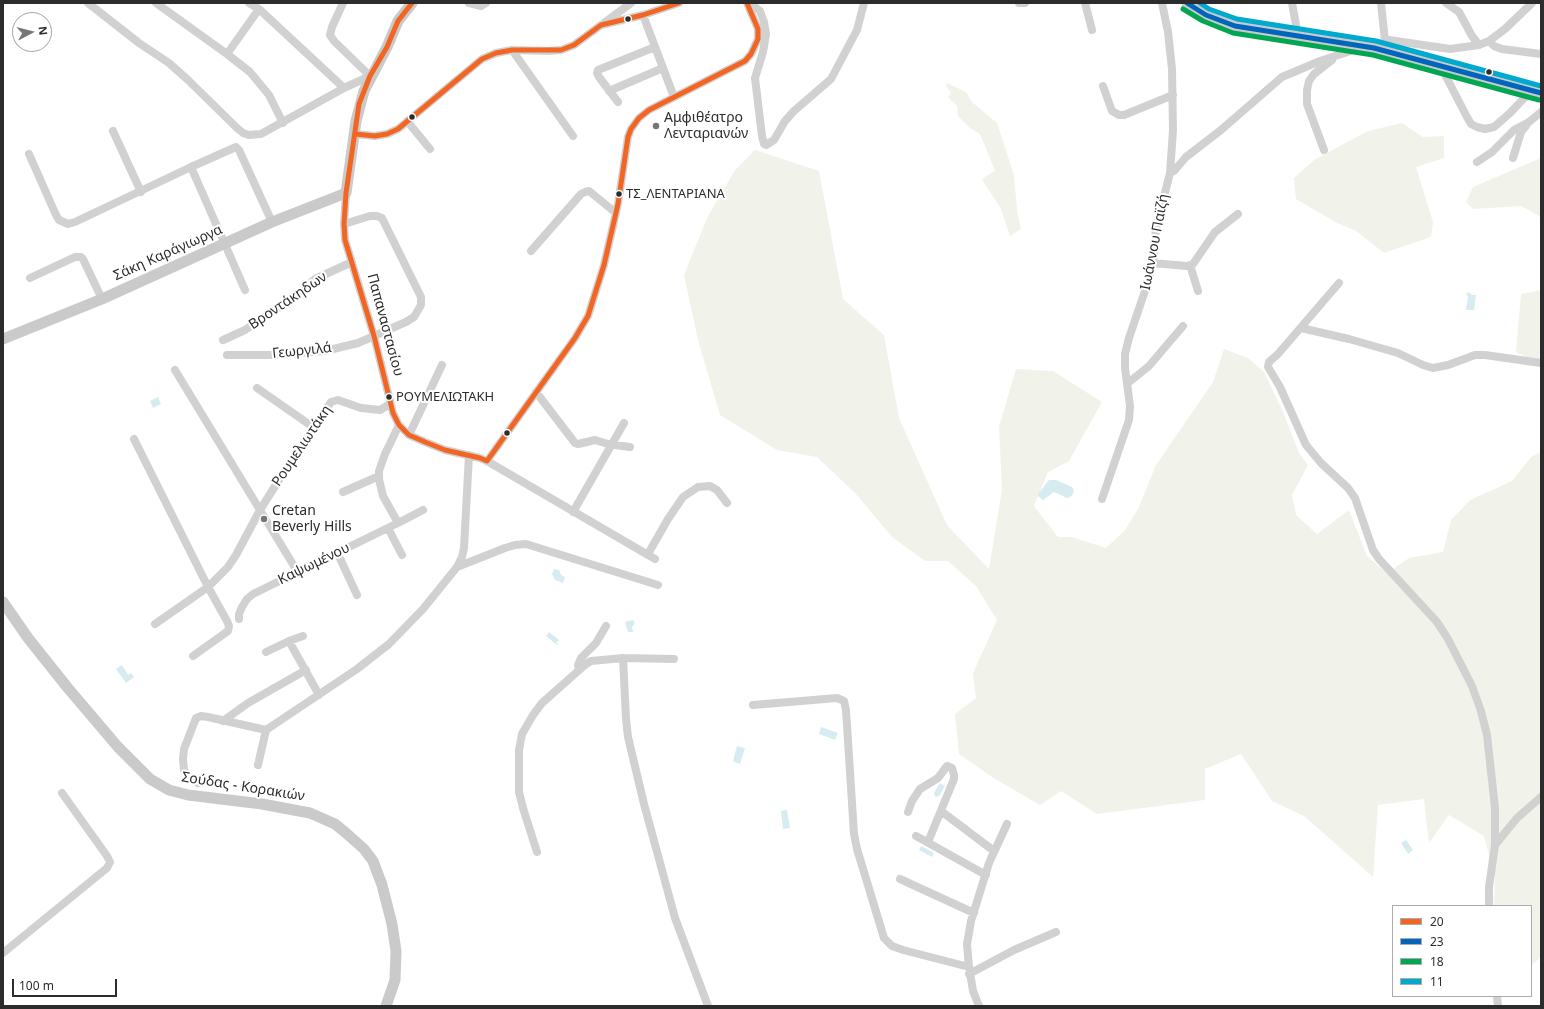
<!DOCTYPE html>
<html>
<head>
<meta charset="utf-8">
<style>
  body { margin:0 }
  #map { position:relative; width:1544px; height:1009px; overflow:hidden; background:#fff; font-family:"Noto Sans",sans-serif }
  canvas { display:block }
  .frame { position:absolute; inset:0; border:4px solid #2c2c2c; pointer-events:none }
  .legend { position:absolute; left:1392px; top:905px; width:140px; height:92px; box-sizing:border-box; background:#fff; border:1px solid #ababab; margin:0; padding:5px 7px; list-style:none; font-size:12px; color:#2c2c2c }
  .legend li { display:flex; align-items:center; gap:8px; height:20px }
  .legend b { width:20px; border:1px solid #ababab }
  .north { position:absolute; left:12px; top:12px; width:40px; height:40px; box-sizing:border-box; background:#fff; border:1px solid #ababab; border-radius:50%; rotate:83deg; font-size:11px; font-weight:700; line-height:16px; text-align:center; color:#2c2c2c }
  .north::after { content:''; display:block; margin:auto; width:14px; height:18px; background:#767676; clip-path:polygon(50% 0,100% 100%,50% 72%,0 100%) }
  .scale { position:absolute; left:12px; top:979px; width:105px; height:18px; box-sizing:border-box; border:2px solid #2c2c2c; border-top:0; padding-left:5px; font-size:12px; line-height:14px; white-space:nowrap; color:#2c2c2c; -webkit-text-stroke:3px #fff; paint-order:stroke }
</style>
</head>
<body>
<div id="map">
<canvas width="1544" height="1009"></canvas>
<div class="frame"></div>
<ul class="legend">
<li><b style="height:5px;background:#f26522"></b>20</li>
<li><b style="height:5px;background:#0065bd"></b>23</li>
<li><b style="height:5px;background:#00a651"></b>18</li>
<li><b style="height:5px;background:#00a9ce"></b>11</li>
</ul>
<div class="north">N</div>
<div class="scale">100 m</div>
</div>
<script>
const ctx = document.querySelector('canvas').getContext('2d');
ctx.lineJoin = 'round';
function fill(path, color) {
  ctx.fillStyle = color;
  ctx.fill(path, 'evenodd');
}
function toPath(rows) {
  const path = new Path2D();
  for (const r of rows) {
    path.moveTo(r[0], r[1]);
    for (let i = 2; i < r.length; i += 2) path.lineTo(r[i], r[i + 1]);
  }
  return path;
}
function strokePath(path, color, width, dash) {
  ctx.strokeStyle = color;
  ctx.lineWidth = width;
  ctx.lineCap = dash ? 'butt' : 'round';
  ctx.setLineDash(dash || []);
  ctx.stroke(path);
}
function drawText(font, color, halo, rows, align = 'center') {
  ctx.font = font + ' "Noto Sans",sans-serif';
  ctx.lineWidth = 4;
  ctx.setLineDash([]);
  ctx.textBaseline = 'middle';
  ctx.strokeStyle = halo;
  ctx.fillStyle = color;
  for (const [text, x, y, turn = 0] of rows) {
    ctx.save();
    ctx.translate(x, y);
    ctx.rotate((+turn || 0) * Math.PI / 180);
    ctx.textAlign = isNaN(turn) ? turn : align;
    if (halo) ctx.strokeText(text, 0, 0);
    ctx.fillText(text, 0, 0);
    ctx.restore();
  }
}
fill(toPath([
  [947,83,966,92,972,102,997,123,1014,175,1017,210,1021,229,1010,236,1000,207,982,180,986,176,995,171,980,134,970,128,958,116,957,106,948,97,951,93,946,86],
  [1402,123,1423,137,1444,136,1444,158,1416,167,1433,222,1431,237,1384,253,1356,231,1335,222,1296,199,1294,178,1314,160,1368,131],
  [755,150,819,171,843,299,884,335,899,418,947,525,989,569,1002,489,999,427,1016,369,1053,371,1102,402,1069,461,1048,472,1034,506,1058,537,1072,537,1106,548,1125,530,1138,509,1156,465,1213,382,1224,349,1248,358,1264,372,1284,414,1299,453,1308,465,1292,495,1296,515,1317,534,1349,510,1367,556,1387,573,1409,558,1443,552,1451,520,1470,500,1512,481,1531,457,1541,452,1541,957,1531,966,1531,906,1494,906,1495,878,1484,836,1449,815,1429,843,1424,799,1378,805,1373,877,1304,816,1272,801,1241,754,1205,769,1205,800,1097,814,1061,791,1040,805,995,779,959,754,955,714,976,698,973,673,997,620,976,586,948,561,925,561,892,537,856,494,817,457,777,450,720,415,698,340,684,275,707,218,735,170],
  [1541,158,1541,217,1521,206,1473,209,1466,202,1473,187],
  [1541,290,1541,364,1516,352,1521,294]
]), '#f1f3eb');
fill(toPath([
  [1469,292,1472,295,1476,295,1474,310,1466,310,1468,297,1466,294],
  [158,397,161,404,153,408,150,401],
  [1049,480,1056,480,1072,487,1074,490,1072,496,1067,498,1054,492,1043,500,1038,496,1038,494],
  [554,569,559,570,561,575,565,577,563,583,555,580,552,574],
  [633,620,635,623,632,627,633,632,628,632,625,622],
  [549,632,559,640,556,643,558,644,557,645,546,636],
  [122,665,128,675,131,673,134,677,126,683,116,669],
  [821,727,838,733,835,740,819,734],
  [737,746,745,748,740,764,733,761],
  [940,783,945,786,939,796,935,797,934,793],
  [787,810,790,828,783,829,781,811],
  [1406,840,1413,850,1408,854,1401,843],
  [921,846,934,853,932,857,919,850]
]), '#d6ecf0');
strokePath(toPath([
  [88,3,139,43,169,63,188,80,237,128,243,133,249,135,261,134,344,88,370,76,334,41,330,35,332,27,343,3],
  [156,3,227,54,250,72,269,95,283,123],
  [249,3,259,9,344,88],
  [469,3,481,6,486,3],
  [1019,3,1025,3],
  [1085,3,1092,30],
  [1292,3,1298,36],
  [1381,3,1385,41],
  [1446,3,1459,12,1472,36,1479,45],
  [749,6,755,7,760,11,764,22,766,34,763,52,755,78,762,136,764,144,766,145,774,140,785,121,794,111,831,79,857,30,864,3],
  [643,15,674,97],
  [604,23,631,3],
  [1489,41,1494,46,1502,49,1541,54],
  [1374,48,1385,41,1389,40,1450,49,1479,45,1489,41,1505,29,1532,3],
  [512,50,573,136],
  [227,54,259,9],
  [1440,65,1467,117,1471,124,1477,127,1485,129,1494,127,1510,113,1532,90],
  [1103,86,1112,111,1119,115,1124,115,1173,95],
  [609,91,663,68],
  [618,102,599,77,597,73,598,70,655,47],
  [407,121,430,149],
  [113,131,141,192],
  [355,134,375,136,387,134,398,129,482,59,496,53,512,50,548,51,561,50,574,45,601,25,643,15,679,3],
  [1324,150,1307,104,1307,90,1309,81,1314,74,1332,60],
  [29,154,56,215,59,220,68,224,75,222,191,167,236,147,239,150,272,222],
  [1513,158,1521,132,1526,126],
  [1477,162,1492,152,1514,130,1529,122,1541,112],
  [191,167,245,290],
  [1170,173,1174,171,1186,157,1221,130,1282,77,1320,61,1363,47],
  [346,193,344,224,345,240,374,336,393,413,399,425,409,435,425,442,445,450,480,458,487,461,655,559],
  [531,251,581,194,585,192,589,191,616,213],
  [1153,263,1187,266,1193,264,1215,232,1238,214],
  [1190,265,1198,291],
  [30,278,75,257,81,257,83,259,102,299],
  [1339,283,1278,354,1269,362,1268,367,1280,387,1306,445,1321,463,1348,488,1355,498,1373,550,1379,559,1437,622,1448,639,1472,686,1481,711,1487,735,1495,808,1495,845,1489,887,1489,906],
  [1301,328,1349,339,1398,353,1423,365,1433,368,1448,365,1475,355,1485,355,1541,363],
  [223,340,245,330,272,311,287,304,315,279,352,262],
  [227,355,273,355,325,351,358,343,406,322,414,317,421,305,421,297,382,218,377,216,370,216,344,224],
  [175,370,297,571],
  [1128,383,1149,366,1183,326],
  [257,388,313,427],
  [536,392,575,443,578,444,595,440,608,444,630,447],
  [409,435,442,365],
  [134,439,208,587,227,621,229,626,228,631,193,656],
  [487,461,575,338,588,316,604,265,618,204,628,137,631,129,639,118,649,110,745,61,751,54,758,39,758,29,747,3],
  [343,492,379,476],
  [1102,499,1129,420,1130,406,1125,368,1125,354,1129,338,1149,279,1153,263,1156,228,1170,173,1173,130,1172,69,1168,32,1162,3],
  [573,512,624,423],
  [398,523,383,496,379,479,379,471,385,454,399,425],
  [388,528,402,555],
  [337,552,357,595],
  [648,554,668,519,683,497,698,487,710,486,717,490,727,503],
  [457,567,505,548,515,545,526,544,658,585],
  [239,619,239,614,242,607,247,599,253,594,398,523,423,510],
  [155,624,208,587,228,567,236,555,260,510,289,464,331,402,338,400,361,408,380,410,390,404],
  [289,641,319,695],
  [266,652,289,641,303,636],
  [623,658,626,719,628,737,644,804,675,918,708,1006],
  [579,670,578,665,581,658,596,643,606,626],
  [753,705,837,698,844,701,846,710,854,834,857,849,884,938,892,946,903,950,969,967,973,991,979,1006],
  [223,721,248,703,306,670],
  [258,765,266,730],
  [198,783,187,775,184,770,183,759,184,749,196,718,201,716,208,717,266,730,357,669,389,644,423,609,457,567,462,557,464,548,469,455],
  [941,811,994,851],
  [908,812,912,801,920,789,938,778,947,766,952,768,954,775,954,779,928,842],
  [916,836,986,875],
  [1495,845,1517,818,1541,797],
  [537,852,523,808,519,792,519,750,522,734,533,715,542,703,586,664,591,661,623,658,674,659],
  [900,879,974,913],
  [3,953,107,868,110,862,107,856,62,793],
  [969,967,967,944,971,921,989,863,1007,824],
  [969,974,1014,950,1056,932],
  [1497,996,1498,1006]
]), '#d1d1d1', 8);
strokePath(toPath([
  [1187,3,1206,15,1235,26,1374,48,1541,93],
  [3,339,102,299,272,222,346,193,356,121,364,91,387,47,398,21,412,3],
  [3,602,28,638,67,687,118,747,150,779,169,790,188,795,262,804,310,813,335,824,346,833,364,849,373,861,382,885,392,924,396,951,395,980,386,1006]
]), '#cacaca', 11);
strokePath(toPath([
  [412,3,398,21,387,47,370,76,359,104,346,193,344,224,345,240,374,336,393,413,399,425,409,435,425,442,445,450,480,458,487,461,575,338,588,316,604,265,618,204,628,137,631,129,639,118,649,110,745,61,751,54,758,39,758,29,747,3],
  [355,134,375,136,387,134,398,129,482,59,496,53,512,50,561,50,574,45,601,25,643,15,679,3]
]), '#f26522', 5);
strokePath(toPath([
  [1187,3,1206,15,1235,26,1374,48,1541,93]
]), '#0065bd', 5);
strokePath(toPath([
  [1183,9,1203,21,1233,33,1373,55,1539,100]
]), '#00a651', 5);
strokePath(toPath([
  [1200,3,1209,9,1237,19,1376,41,1541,86]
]), '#00a9ce', 5);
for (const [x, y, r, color] of [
  [628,19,3.5,"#2c2c2c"],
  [1489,72,3.5,"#2c2c2c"],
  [412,117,3.5,"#2c2c2c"],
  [656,126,4,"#767676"],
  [619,194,3.5,"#2c2c2c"],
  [389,397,3.5,"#2c2c2c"],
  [507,433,3.5,"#2c2c2c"],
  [264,519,4,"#767676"]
]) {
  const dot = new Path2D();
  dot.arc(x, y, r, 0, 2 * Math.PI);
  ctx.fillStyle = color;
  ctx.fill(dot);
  strokePath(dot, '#fff', 1.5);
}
drawText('13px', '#2c2c2c', '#fff', [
  ["ΤΣ_ΛΕΝΤΑΡΙΑΝΑ",626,194],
  ["ΡΟΥΜΕΛΙΩΤΑΚΗ",396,397]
], 'left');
drawText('14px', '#2c2c2c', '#fff', [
  ["Αμφιθέατρο",664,118],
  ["Λενταριανών",664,134],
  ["Cretan",272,511],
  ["Beverly Hills",272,527]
], 'left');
drawText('14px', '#2c2c2c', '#fff', [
  ["Ιωάννου Παϊζή",1155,242,-79],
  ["Σάκη Καράγιωργα",168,253,-24],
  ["Βροντάκηδων",288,301,-34],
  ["Παπαναστασίου",385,325,75],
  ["Γεωργιλά",302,351,-6],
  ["Ρουμελιωτάκη",302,446,-56],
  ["Καψωμένου",314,564,-26],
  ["Σούδας - Κορακιών",243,787,9]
]);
</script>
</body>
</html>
